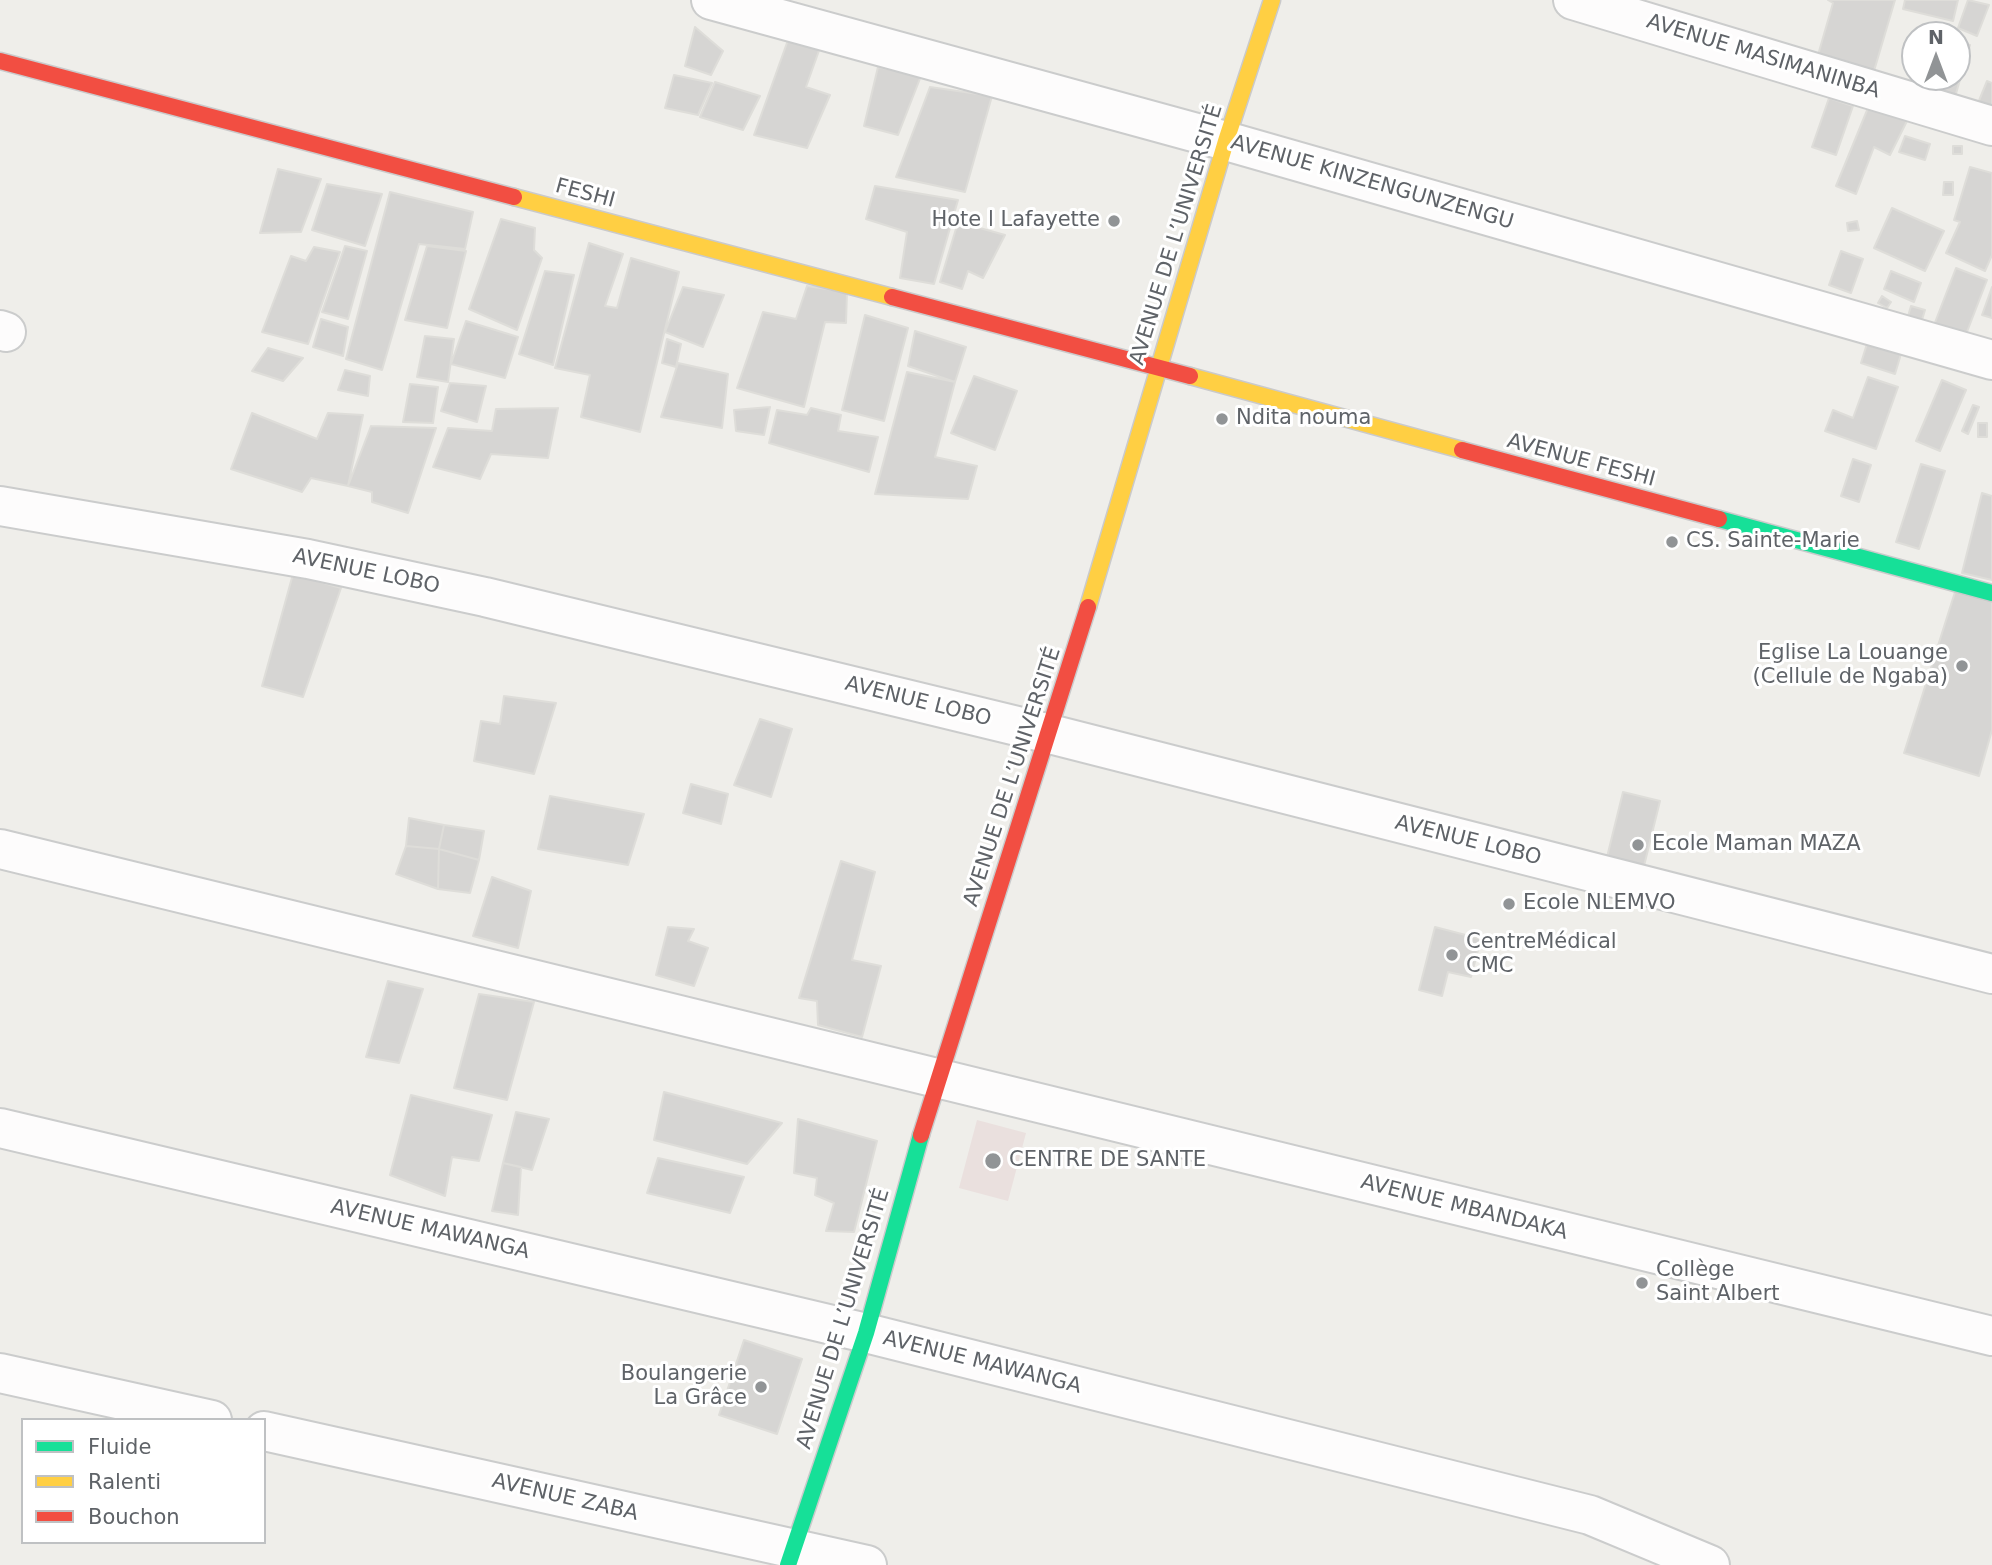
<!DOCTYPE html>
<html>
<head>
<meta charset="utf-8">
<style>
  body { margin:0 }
  #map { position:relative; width:1992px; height:1565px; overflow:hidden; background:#efeeea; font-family:"DejaVu Sans",sans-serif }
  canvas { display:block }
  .legend { position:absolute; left:21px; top:1418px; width:245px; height:126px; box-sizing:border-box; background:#fff; border:2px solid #bfc1c3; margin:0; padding:9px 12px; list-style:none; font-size:21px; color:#5f6368 }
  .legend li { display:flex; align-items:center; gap:14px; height:35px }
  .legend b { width:35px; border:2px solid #bfc1c3 }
  .north { position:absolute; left:1901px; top:21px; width:70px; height:70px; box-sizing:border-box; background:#fff; border:2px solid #bfc1c3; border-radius:50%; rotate:0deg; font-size:19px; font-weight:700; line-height:28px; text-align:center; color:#5f6368 }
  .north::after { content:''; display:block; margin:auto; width:24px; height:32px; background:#919496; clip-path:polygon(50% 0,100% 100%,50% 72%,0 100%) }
</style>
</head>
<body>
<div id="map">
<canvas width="1992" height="1565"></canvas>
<ul class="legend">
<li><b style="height:9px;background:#16e098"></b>Fluide</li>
<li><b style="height:9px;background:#ffcf43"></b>Ralenti</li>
<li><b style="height:9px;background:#f24e42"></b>Bouchon</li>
</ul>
<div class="north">N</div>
</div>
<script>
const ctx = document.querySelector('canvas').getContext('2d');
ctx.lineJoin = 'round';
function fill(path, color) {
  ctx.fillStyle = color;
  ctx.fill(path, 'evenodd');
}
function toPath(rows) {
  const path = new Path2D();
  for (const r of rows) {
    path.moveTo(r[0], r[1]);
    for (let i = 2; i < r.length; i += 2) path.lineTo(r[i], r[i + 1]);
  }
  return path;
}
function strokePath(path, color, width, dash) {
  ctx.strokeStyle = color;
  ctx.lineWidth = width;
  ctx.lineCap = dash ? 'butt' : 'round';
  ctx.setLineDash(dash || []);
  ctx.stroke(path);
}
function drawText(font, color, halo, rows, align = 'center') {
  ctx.font = font + ' "DejaVu Sans",sans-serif';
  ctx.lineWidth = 6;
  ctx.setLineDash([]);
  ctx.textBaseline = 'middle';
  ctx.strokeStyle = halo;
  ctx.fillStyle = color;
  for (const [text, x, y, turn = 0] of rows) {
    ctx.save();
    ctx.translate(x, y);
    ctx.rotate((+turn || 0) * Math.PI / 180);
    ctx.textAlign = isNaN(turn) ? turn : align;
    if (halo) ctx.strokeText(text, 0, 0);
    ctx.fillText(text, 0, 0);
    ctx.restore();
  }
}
fill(toPath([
  [977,1120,1026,1133,1008,1201,959,1188]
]), '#eae0de');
const building = toPath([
  [1828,0,1895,0,1874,71,1818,55,1833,3,1828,0],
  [1905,0,1958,0,1953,21,1903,9,1905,0],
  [1968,0,1989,5,1977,36,1958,28,1968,0],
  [695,27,723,51,711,75,685,66,695,27],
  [788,40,821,45,806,87,830,95,807,148,754,135,788,40],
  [1957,42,1970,45,1953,104,1924,95,1929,77,1957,77,1957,42],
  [878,67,921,76,898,135,864,126,878,67],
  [674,75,712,83,698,115,665,108,674,75],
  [1987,81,1992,83,1992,114,1976,108,1987,81],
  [715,82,760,96,743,130,700,117,715,82],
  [930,87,992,96,965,192,896,177,930,87],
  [1829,98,1853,106,1836,155,1812,147,1829,98],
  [1870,103,1907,121,1890,155,1874,147,1856,194,1836,186,1870,103],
  [1905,136,1930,144,1925,160,1899,152,1905,136],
  [1953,146,1962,146,1962,154,1953,154,1953,146],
  [1970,167,1992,173,1992,255,1985,271,1946,253,1960,222,1954,220,1970,167],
  [278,169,321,179,301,232,260,233,278,169],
  [1944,182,1953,182,1953,195,1943,195,1944,182],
  [327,184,382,194,365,246,312,230,327,184],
  [875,186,958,200,934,284,900,278,907,232,866,219,875,186],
  [390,192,473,212,465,249,419,244,382,370,346,359,390,192],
  [1892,208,1944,231,1925,271,1874,248,1892,208],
  [501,219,535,228,534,250,542,258,517,330,469,309,501,219],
  [1857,221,1859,230,1848,231,1847,223,1857,221],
  [958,222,1005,235,983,278,968,271,962,289,940,282,958,222],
  [589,243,623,254,605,306,617,308,631,258,679,272,640,432,581,417,590,375,555,368,589,243],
  [345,246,367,251,348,319,322,312,345,246],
  [427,246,466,251,447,328,405,320,427,246],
  [314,247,340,252,308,344,262,332,291,256,306,261,314,247],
  [1841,251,1863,259,1851,293,1829,285,1841,251],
  [1956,268,1987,280,1960,350,1929,338,1956,268],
  [545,271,574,275,553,365,519,354,545,271],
  [1891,271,1921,283,1914,302,1884,289,1891,271],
  [807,286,847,292,846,323,825,322,804,407,737,388,763,312,796,319,807,286],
  [683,287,724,295,703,347,665,332,683,287],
  [1992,287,1992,318,1982,315,1992,287],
  [1882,296,1891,302,1887,308,1878,303,1882,296],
  [1911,306,1925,310,1919,330,1905,326,1911,306],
  [865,315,908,328,884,421,842,410,865,315],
  [321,319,348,327,343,356,313,347,321,319],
  [466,321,518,337,505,378,451,364,466,321],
  [915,331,966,347,955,382,908,366,915,331],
  [1870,334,1904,344,1895,374,1861,363,1870,334],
  [425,336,454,339,448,382,417,377,425,336],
  [667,339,681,344,676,367,662,363,667,339],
  [268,348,303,358,283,381,252,371,268,348],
  [678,363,728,374,722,428,661,417,678,363],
  [345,370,370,376,368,396,338,390,345,370],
  [907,372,955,382,935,457,977,466,968,499,875,494,907,372],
  [974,376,1017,391,995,450,951,433,974,376],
  [1868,377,1898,387,1876,449,1825,431,1833,410,1853,418,1868,377],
  [1942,380,1966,390,1940,451,1916,441,1942,380],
  [450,383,486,386,477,422,441,411,450,383],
  [410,384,438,387,433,423,403,422,410,384],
  [1973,405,1979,407,1968,434,1962,431,1973,405],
  [770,407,764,435,736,431,734,410,770,407],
  [558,408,548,458,491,454,480,479,433,467,448,428,492,431,496,409,558,408],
  [811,408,841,415,838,431,878,437,869,472,769,443,777,410,807,415,811,408],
  [252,413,317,439,328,413,363,415,348,486,311,478,302,492,231,469,252,413],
  [1978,423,1987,423,1987,437,1978,437,1978,423],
  [371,426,436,428,408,513,372,502,372,492,348,486,371,426],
  [1853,459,1871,465,1859,502,1841,496,1853,459],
  [1921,464,1945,471,1919,549,1896,542,1921,464],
  [1982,493,1992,496,1992,580,1962,573,1982,493],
  [293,574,341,588,303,697,262,686,293,574],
  [1955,592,1992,602,1992,730,1979,776,1904,753,1955,592],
  [504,696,556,703,534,774,474,761,481,721,500,724,504,696],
  [760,719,792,729,771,797,734,785,760,719],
  [691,784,728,794,721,824,683,813,691,784],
  [1623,792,1660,801,1644,866,1607,857,1623,792],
  [550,796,644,814,628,865,538,849,550,796],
  [409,818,444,825,439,849,406,846,409,818],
  [444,825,484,831,479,860,439,849,444,825],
  [406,846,439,849,438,889,396,874,406,846],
  [439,849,479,860,470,893,438,889,439,849],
  [841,861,875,872,852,960,881,966,862,1037,818,1025,817,1001,799,998,841,861],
  [492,877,531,891,518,948,473,936,492,877],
  [668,927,694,929,688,941,708,948,694,986,656,975,668,927],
  [1435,927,1481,939,1471,977,1448,972,1442,996,1419,990,1435,927],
  [388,981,423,989,399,1063,366,1057,388,981],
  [479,994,534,1002,507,1100,454,1088,479,994],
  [664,1092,782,1123,747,1164,654,1140,664,1092],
  [411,1095,492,1115,479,1161,452,1157,445,1196,390,1175,411,1095],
  [516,1112,549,1119,532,1170,503,1163,516,1112],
  [798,1119,877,1141,854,1232,826,1231,834,1203,815,1195,817,1178,794,1173,798,1119],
  [658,1158,744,1177,730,1213,647,1193,658,1158],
  [503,1163,521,1167,518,1215,492,1211,503,1163],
  [744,1340,802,1359,777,1434,719,1415,744,1340]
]);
fill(building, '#d6d5d3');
strokePath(building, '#deddd9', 2);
const street = toPath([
  [711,0,1226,141,1992,360],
  [1573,0,1992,126],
  [0,330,6,332],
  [0,506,308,559,485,597,1050,734,1992,974],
  [0,849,1992,1336],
  [0,1128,866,1333,1590,1515,1710,1565],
  [0,1373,212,1420],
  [264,1431,867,1565]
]);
const fast = toPath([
  [1719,519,1992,593],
  [788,1565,866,1333,921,1135]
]);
const slow = toPath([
  [514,197,892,297],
  [1190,376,1462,450],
  [1088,607,1226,141,1272,0]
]);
const jam = toPath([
  [0,61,514,197],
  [892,297,1190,376],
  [1462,450,1719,519],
  [921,1135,1088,607]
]);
strokePath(street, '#cbcccc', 42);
strokePath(fast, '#cacacb', 19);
strokePath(slow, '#cacacb', 19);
strokePath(jam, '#cacacb', 19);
strokePath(street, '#fdfcfc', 38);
strokePath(fast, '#16e098', 16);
strokePath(slow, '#ffcf43', 16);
strokePath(jam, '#f24e42', 16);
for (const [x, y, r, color] of [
  [1114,221,7,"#919496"],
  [1222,419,7,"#919496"],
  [1672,542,7,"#919496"],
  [1962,666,7,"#919496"],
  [1638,845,7,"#919496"],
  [1509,904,7,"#919496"],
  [1452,955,7,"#919496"],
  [993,1161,9,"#919496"],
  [1642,1283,7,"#919496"],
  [761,1387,7,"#919496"]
]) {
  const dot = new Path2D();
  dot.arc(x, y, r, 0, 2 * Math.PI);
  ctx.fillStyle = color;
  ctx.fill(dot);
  strokePath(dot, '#fff', 2.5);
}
drawText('21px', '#5f6368', '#fff', [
  ["AVENUE MASIMANINBA",1763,57,17],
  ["AVENUE KINZENGUNZENGU",1372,183,16],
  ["FESHI",585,194,15],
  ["AVENUE DE L’UNIVERSITÉ",1177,235,-73],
  ["AVENUE FESHI",1581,461,15],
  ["AVENUE LOBO",366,572,12],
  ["AVENUE LOBO",918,702,14],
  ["AVENUE DE L’UNIVERSITÉ",1013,777,-72],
  ["AVENUE LOBO",1468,841,14],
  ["AVENUE MBANDAKA",1464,1208,14],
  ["AVENUE MAWANGA",430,1230,13],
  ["AVENUE DE L’UNIVERSITÉ",844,1319,-73],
  ["AVENUE MAWANGA",982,1363,14],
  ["AVENUE ZABA",565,1498,13]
]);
drawText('21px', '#5f6368', '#fff', [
  ["Hote l Lafayette",1100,221,"right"],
  ["Ndita nouma",1236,419],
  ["CS. Sainte-Marie",1686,542],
  ["Eglise La Louange",1948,654,"right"],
  ["(Cellule de Ngaba)",1948,678,"right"],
  ["Ecole Maman MAZA",1652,845],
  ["Ecole NLEMVO",1523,904],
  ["CentreMédical",1466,943],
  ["CMC",1466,967],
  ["CENTRE DE SANTE",1009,1161],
  ["Collège",1656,1271],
  ["Saint Albert",1656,1295],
  ["Boulangerie",747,1375,"right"],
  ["La Grâce",747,1399,"right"]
], 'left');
</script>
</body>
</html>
